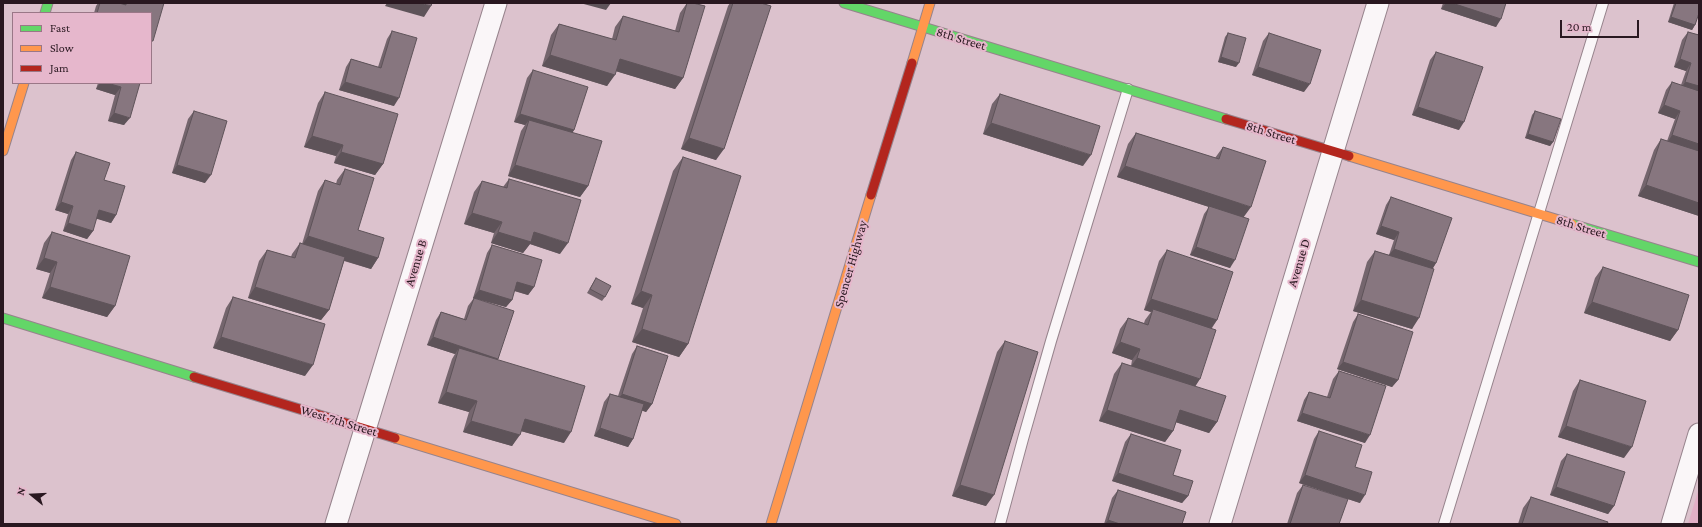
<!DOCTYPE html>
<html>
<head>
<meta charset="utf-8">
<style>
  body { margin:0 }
  #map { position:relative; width:1702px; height:527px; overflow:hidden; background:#dcc2cd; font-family:"Crimson Pro",serif }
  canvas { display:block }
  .frame { position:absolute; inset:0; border:4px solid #291820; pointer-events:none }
  .legend { position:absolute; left:12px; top:12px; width:140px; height:72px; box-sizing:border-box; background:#e6b7cc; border:1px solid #9a7787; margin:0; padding:5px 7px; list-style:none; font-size:12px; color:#291820 }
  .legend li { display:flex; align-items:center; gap:8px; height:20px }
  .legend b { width:20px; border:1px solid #9a7787 }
  .north { position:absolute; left:12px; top:475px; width:40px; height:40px; -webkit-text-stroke:3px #e6b7cc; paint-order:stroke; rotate:288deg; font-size:11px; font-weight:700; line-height:16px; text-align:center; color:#291820 }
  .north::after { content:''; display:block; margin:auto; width:14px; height:18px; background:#291820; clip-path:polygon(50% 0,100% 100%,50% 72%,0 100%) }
  .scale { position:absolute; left:1560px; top:20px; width:79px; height:18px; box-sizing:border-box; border:2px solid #291820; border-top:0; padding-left:5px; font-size:12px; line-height:14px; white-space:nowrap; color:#291820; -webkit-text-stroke:3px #e6b7cc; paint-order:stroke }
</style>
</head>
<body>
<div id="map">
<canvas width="1702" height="527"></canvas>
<div class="frame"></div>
<ul class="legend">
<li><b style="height:5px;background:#63d668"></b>Fast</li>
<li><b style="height:5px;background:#ff974d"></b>Slow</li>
<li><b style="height:5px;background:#b3261e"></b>Jam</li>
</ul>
<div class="north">N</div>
<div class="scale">20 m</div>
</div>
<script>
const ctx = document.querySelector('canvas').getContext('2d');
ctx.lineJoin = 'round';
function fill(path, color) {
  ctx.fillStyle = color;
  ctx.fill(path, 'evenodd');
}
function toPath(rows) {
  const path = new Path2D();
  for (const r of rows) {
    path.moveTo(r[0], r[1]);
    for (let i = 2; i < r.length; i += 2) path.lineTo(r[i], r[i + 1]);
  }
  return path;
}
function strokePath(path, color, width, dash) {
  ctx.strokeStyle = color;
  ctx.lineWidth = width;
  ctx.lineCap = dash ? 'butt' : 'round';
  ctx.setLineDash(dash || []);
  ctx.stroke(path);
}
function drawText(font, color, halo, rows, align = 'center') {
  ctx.font = font + ' "Crimson Pro",serif';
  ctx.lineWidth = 4;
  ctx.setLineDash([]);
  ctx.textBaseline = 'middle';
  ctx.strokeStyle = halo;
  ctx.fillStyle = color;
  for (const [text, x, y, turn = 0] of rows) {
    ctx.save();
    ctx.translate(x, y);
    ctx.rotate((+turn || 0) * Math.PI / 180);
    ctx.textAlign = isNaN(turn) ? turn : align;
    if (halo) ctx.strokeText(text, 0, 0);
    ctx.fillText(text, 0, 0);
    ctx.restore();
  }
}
fill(toPath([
  [1699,488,1699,524,1688,524]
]), '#e2afc6');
const lane = toPath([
  [1000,524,1023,439,1051,341,1128,89],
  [1444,524,1603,3]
]);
const street = toPath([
  [336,524,496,3],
  [1220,524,1378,3],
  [1672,524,1699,434]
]);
const fast = toPath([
  [844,3,1226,119],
  [45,13,48,3],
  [1572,224,1699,262],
  [3,318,194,377]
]);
const slow = toPath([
  [912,63,930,3],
  [3,151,24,83],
  [1349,156,1572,224],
  [395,438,676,524],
  [771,524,871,195]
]);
const jam = toPath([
  [1226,119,1349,156],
  [871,195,912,63],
  [194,377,395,438]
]);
strokePath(lane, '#96838c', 12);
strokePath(street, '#96838c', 23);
strokePath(fast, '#96838c', 11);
strokePath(slow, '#96838c', 11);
strokePath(jam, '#96838c', 11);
strokePath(lane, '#faf6f8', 10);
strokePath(street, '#faf6f8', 21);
strokePath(fast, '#63d668', 9);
strokePath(slow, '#ff974d', 9);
strokePath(jam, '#b3261e', 9);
fill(toPath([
  [98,3,119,3,123,4,123,3,164,3,151,13,94,13,96,6],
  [687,3,693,3,683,78,675,89,616,71,607,86,542,66,551,35,559,24,612,39,615,27,623,16,675,31,680,13],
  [730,3,761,3,716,160,681,149,728,6],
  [1443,3,1506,3,1496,27,1441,9],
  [1674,3,1699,3,1695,25,1692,30,1668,22],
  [392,31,394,106,339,90,346,67,351,59,378,67,387,39],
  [1688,32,1699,35,1699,216,1638,196,1654,150,1661,139,1667,141,1675,119,1658,113,1666,90,1672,82,1681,85,1686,71,1674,67,1682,40],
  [1228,33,1236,67,1218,62,1225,37],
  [1269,33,1304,92,1252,75,1263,41],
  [1436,52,1459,130,1412,115,1430,60],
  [533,70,574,130,572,133,588,186,580,197,508,176,521,131,525,125,514,122,527,78],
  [98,83,140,83,124,125,108,121,115,95,96,89],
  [325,92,383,164,375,175,334,163,336,156,304,147,318,103],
  [1000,94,1083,166,983,134,992,104],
  [194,111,205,183,172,173,188,119],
  [1535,111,1553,142,1550,146,1525,138,1532,115],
  [1136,133,1215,158,1223,147,1244,217,1230,268,1190,255,1204,214,1209,207,1117,177,1128,144],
  [76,152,104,180,116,215,111,223,96,218,93,231,87,239,63,231,68,214,55,210,71,160],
  [683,157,688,344,679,357,632,342,643,308,631,304,673,171],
  [345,169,358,230,378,258,371,269,344,261,329,310,321,320,248,298,259,261,267,250,291,257,292,254,300,243,302,244,318,191,325,180,336,184,337,180],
  [509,179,560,254,530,244,523,253,491,243,494,233,464,224,474,192,482,181,503,187],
  [1391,197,1436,263,1433,268,1412,329,1353,311,1367,262,1375,251,1389,255,1394,240,1376,234,1386,205],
  [52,232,115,306,107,317,42,298,50,273,36,269,44,243],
  [492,245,534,287,528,295,514,291,512,300,506,307,477,299,498,360,564,443,521,431,512,446,463,432,469,412,438,403,452,359,455,354,427,345,436,320,441,312,464,319,468,306,474,298,473,298,487,253],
  [1167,250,1217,320,1212,328,1195,386,1217,422,1209,433,1176,422,1173,431,1165,442,1099,421,1114,374,1122,363,1131,366,1132,360,1112,353,1120,329,1128,318,1144,323,1145,320,1151,312,1144,310,1159,261],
  [1603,267,1678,330,1670,341,1584,313,1595,278],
  [596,278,605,297,602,301,587,293],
  [233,297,305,376,213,348,226,308],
  [1358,314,1398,380,1392,387,1337,369,1353,322],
  [1005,341,986,506,952,496,997,352],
  [637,346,652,404,646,412,642,410,633,439,628,447,594,436,604,402,610,394,618,396,632,354],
  [1339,371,1365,443,1297,421,1304,400,1309,392,1327,397,1333,379],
  [1580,380,1624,458,1558,437,1573,391],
  [1319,431,1355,467,1360,503,1299,483,1314,439],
  [1131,434,1173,475,1188,496,1182,503,1112,481,1125,442],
  [1567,454,1614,506,1608,514,1550,495,1561,461],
  [1303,485,1339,524,1287,524,1297,493],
  [1118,490,1182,524,1104,524,1112,498],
  [1531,497,1607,524,1518,524,1523,508]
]), '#74656d');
fill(toPath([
  [387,3,420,3,431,6,424,17,385,6],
  [580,3,611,3,606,10],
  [1446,3,1452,3,1501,19,1496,27,1441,9],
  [1671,17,1695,25,1692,30,1668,22],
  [550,55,615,75,607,86,542,66],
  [1221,57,1239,63,1236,67,1218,62],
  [620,59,683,78,675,89,612,70],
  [1680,59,1691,63,1686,71,1674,67],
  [1258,67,1310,84,1304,92,1252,75],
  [345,82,399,98,394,106,339,90],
  [1685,82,1699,86,1699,96,1680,90],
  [100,83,107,83,121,87,115,95,96,89],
  [1664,105,1680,111,1675,119,1658,113],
  [1418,107,1464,122,1459,130,1412,115],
  [114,113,130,118,124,125,108,121],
  [520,114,574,130,569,138,529,120,525,125,514,122],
  [991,123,1091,155,1083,166,983,134],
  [1528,134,1553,142,1550,146,1525,138],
  [1672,135,1699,144,1699,153,1667,143],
  [312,136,343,145,336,156,304,147],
  [689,138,724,149,716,160,681,149],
  [341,152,383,164,375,175,334,163],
  [177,165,211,175,205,183,172,173],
  [515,165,588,186,580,197,508,176],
  [1125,166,1251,207,1243,218,1117,177],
  [1646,185,1699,203,1699,216,1638,196],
  [61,202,73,206,68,214,55,210],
  [99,210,116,215,111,223,94,218],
  [472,213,502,222,494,233,464,224],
  [68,223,93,231,87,239,63,231],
  [1381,226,1399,232,1394,240,1376,234],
  [498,232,534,232,568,243,560,254,530,244,523,253,491,243],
  [308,236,378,258,371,269,301,247],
  [1196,247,1235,260,1230,268,1190,255],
  [1394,249,1436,263,1431,271,1388,256],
  [44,258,57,262,50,273,36,269],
  [517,282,534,287,528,295,512,290],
  [50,287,115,306,107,317,42,298],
  [255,287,329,310,321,320,248,298],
  [479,290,512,300,506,307,473,298],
  [641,291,652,295,643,308,631,304],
  [1151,299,1217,320,1209,331,1153,309,1151,312,1144,310],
  [1361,300,1419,318,1412,329,1353,311],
  [1592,302,1678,330,1670,341,1584,313],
  [642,329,688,344,679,357,632,342],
  [221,337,313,365,305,376,213,348],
  [433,337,498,359,493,367,459,348,455,354,427,345],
  [1120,342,1140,349,1132,360,1112,353],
  [1137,358,1200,379,1193,390,1129,369],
  [1343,362,1398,380,1392,387,1337,369],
  [446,392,477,401,469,412,438,403],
  [622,394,652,404,646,412,616,402],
  [1107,410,1173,431,1165,442,1099,421],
  [1180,410,1217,422,1209,433,1172,421],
  [1302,413,1370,435,1365,443,1297,421],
  [525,419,571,432,564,443,517,430],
  [471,421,520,435,512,446,463,432],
  [1566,426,1632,447,1624,458,1558,437],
  [600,428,633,439,628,447,594,436],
  [1118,473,1188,496,1182,503,1112,481],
  [1305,475,1365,495,1360,503,1299,483],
  [960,485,994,495,986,506,952,496],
  [1556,487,1614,506,1608,514,1550,495],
  [1108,520,1120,524,1105,524]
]), '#5e5359');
const building = toPath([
  [100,3,119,3,126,5,126,3,164,3,153,41,151,41,151,13,97,13,100,3],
  [420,3,432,3,431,6,420,3],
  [687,3,693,3,705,6,683,78,620,59,615,75,550,55,559,24,616,40,623,16,679,32,687,3],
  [733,3,761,3,771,6,724,149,689,138,733,3],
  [1452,3,1506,3,1501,19,1452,3],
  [1676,3,1699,3,1699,13,1695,25,1671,17,1676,3],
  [392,31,417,38,399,98,345,82,351,59,381,68,392,31],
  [1688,32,1699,35,1699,86,1685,82,1691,63,1680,59,1688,32],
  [1228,33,1246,38,1239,63,1221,57,1228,33],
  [1269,33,1321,50,1310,84,1258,67,1269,33],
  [1436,52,1483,67,1464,122,1418,107,1436,52],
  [533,70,588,87,574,130,520,114,533,70],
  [1672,82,1699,91,1699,144,1672,135,1680,111,1664,105,1672,82],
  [107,83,140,83,130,118,114,113,121,87,107,83],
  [325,92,398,114,383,164,341,152,343,145,312,136,325,92],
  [1000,94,1100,126,1091,155,991,123,1000,94],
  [194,111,227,121,211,175,177,165,194,111],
  [1535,111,1561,119,1553,142,1528,134,1535,111],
  [529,120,602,141,588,186,515,165,529,120],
  [1136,133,1219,159,1223,147,1266,161,1251,207,1125,166,1136,133],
  [1661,139,1699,151,1699,203,1646,185,1661,139],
  [76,152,110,163,104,180,125,186,116,215,99,210,93,231,68,223,73,206,61,202,76,152],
  [683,157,741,176,688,344,642,329,652,295,641,291,683,157],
  [345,169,374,178,358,230,384,238,378,258,308,236,325,180,340,185,345,169],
  [509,179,581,200,568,243,534,232,531,242,498,232,502,222,472,213,482,181,507,188,509,179],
  [1391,197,1452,218,1436,263,1394,249,1399,232,1381,226,1391,197],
  [1209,206,1249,219,1235,260,1196,247,1209,206],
  [52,232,130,256,115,306,50,287,57,262,44,258,52,232],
  [300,243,345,257,329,310,255,287,267,250,295,258,300,243],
  [492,245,542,260,534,287,517,282,512,300,479,290,492,245],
  [1167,250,1233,272,1217,320,1151,299,1167,250],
  [1375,251,1434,269,1419,318,1361,300,1375,251],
  [1603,267,1689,295,1678,330,1592,302,1603,267],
  [596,278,611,286,605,297,590,289,596,278],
  [233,297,325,324,313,365,221,337,233,297],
  [474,298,514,311,498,359,433,337,441,312,466,320,474,298],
  [1153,309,1216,330,1200,379,1137,358,1140,349,1120,342,1128,318,1148,325,1153,309],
  [1358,314,1413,332,1398,380,1343,362,1358,314],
  [1005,341,1038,352,994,495,960,485,1005,341],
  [637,346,668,356,652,404,622,394,637,346],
  [459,348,585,386,571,432,525,419,520,435,471,421,477,401,446,392,459,348],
  [1122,363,1226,396,1217,422,1180,410,1173,431,1107,410,1122,363],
  [1339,371,1386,386,1370,435,1302,413,1309,392,1330,398,1339,371],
  [1580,380,1646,401,1632,447,1566,426,1580,380],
  [610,394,644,404,633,439,600,428,610,394],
  [1319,431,1362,445,1355,467,1372,472,1365,495,1305,475,1319,431],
  [1131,434,1181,450,1173,475,1193,481,1188,496,1118,473,1131,434],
  [1567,454,1625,472,1614,506,1556,487,1567,454],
  [1303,485,1348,499,1339,524,1290,524,1303,485],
  [1118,490,1186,512,1182,524,1120,524,1108,520,1118,490],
  [1531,497,1608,522,1607,524,1522,524,1531,497]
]);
fill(building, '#87767f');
strokePath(building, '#5e5359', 1);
drawText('13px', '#291820', '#e6b7cc', [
  ["8th Street",961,39,17],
  ["8th Street",1271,133,17],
  ["8th Street",1581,227,17],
  ["Avenue B",416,263,-73],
  ["Avenue D",1299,263,-73],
  ["Spencer Highway",851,264,-74],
  ["West 7th Street",339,421,17]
]);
</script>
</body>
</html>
